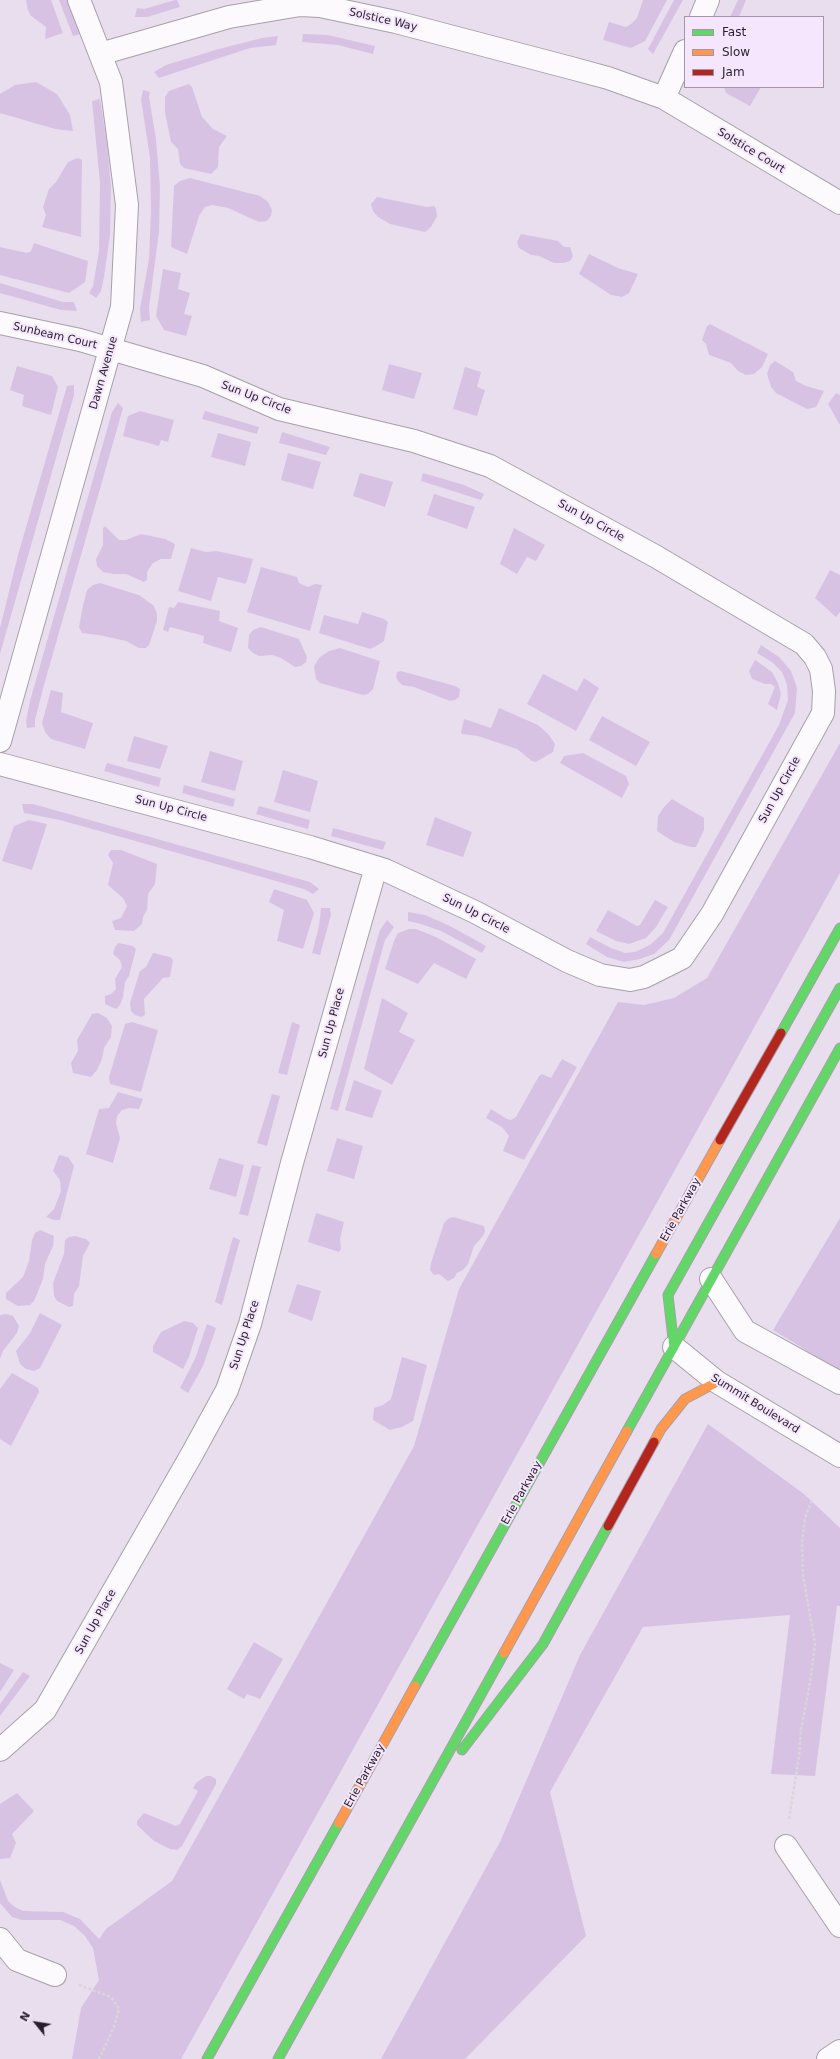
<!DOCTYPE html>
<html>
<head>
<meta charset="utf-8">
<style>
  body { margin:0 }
  #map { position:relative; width:840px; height:2059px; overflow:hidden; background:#e8deee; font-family:"DejaVu Sans",sans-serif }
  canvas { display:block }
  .legend { position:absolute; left:684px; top:16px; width:140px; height:72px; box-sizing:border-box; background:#f5e6fd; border:1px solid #a296a8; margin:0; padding:5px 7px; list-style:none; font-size:12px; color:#261f29 }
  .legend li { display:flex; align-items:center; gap:8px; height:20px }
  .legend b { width:20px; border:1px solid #a296a8 }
  .north { position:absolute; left:16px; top:2003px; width:40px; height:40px; -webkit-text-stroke:3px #f5e6fd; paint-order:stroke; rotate:300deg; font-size:11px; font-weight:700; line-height:16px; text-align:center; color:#261f29 }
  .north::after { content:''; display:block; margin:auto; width:14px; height:18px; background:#261f29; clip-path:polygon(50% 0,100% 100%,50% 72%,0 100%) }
</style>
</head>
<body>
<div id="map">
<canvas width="840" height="2059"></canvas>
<ul class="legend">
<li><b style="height:5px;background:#63d668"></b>Fast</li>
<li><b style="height:5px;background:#ff974d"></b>Slow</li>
<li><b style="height:5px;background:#b3261e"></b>Jam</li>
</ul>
<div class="north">N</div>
</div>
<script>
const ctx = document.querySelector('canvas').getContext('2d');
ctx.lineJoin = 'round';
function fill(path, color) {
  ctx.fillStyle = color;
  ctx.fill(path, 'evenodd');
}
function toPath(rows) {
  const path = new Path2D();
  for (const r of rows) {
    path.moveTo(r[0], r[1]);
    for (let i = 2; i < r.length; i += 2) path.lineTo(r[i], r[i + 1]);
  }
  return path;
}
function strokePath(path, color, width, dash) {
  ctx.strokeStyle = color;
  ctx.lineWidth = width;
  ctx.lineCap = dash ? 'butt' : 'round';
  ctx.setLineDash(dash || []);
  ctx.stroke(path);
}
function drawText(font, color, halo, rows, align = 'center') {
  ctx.font = font + ' "DejaVu Sans",sans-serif';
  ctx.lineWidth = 4;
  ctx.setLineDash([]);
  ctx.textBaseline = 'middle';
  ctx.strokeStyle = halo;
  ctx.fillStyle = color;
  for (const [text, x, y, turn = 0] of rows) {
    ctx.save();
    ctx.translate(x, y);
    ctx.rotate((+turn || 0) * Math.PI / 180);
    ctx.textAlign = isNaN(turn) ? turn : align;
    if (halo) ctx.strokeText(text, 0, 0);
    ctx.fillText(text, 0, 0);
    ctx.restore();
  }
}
fill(toPath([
  [26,0,51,0,63,33,45,39,46,27,31,16,28,10],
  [59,0,68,0,80,34,73,36],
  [175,0,177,0,180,7,147,17,135,17,137,8,144,9],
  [643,0,667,0,645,41,631,48,603,40,609,22,626,27,631,24,637,18],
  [674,0,683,0,653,54,648,49],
  [738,0,746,0,739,17,730,17],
  [303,34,328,35,375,46,373,54,338,45,302,42],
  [278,36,276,45,250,48,159,78,154,72,166,65,219,49,262,38],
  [36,82,57,94,70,115,73,131,55,129,0,113,0,94,15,85],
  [189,84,192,87,202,117,213,129,227,136,219,147,218,167,211,174,184,168,180,164,178,149,171,142,165,112,165,97,169,91],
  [724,87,761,87,750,106,726,93],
  [143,90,150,92,149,97,156,139,160,187,159,232,149,307,150,320,141,322,140,309,149,259,151,211,150,158,141,99],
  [100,99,107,143,111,187,110,235,104,277,101,291,96,298,89,293,93,286,99,251,100,183,92,101],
  [78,158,82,160,81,237,42,227,46,215,43,207,49,189,56,182,68,162],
  [190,178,260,196,268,202,272,210,271,216,267,221,259,222,228,208,212,205,205,207,199,216,187,254,171,247,174,186,180,181],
  [377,197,427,207,434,206,436,209,437,216,431,227,425,232,390,224,378,217,373,211,371,204],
  [521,234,558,241,564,247,570,247,573,256,570,261,563,263,554,263,539,256,531,255,519,248,517,242],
  [34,243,88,261,85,282,69,293,0,275,0,247,27,253,31,251],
  [589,254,618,268,638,274,629,293,622,297,611,295,579,274],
  [163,269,181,273,178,289,190,293,184,314,192,316,186,336,164,330,156,316],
  [0,283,63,302,74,302,77,311,61,310,0,293],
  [710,324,768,354,762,367,754,374,746,375,738,371,731,363,709,355,706,344,702,340,707,326],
  [775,361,793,372,796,381,806,386,824,391,816,407,807,409,776,393,771,387,767,374,770,365],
  [389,364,422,373,414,399,382,390],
  [17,366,52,376,58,387,51,415,22,406,24,395,10,390],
  [465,367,481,372,477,387,485,390,477,416,453,409],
  [74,385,74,395,0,654,0,628,18,555,67,386],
  [836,393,840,395,840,425,828,404],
  [118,403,123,408,44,685,35,720,35,727,27,728,26,721,30,701,112,412],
  [140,411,174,420,168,442,161,440,159,446,123,436,128,416],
  [205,411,259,427,257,434,202,419],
  [282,432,330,447,326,455,279,443],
  [218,433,251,442,245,466,211,457],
  [288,453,321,462,313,489,281,480],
  [360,473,393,482,385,507,353,496],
  [423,473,464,485,484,494,481,500,421,481],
  [434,494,475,507,467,529,427,515],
  [105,526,119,540,126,540,141,534,165,539,175,544,171,559,161,559,153,563,147,572,147,580,144,582,126,574,114,574,103,572,97,566,96,559,103,545,103,528],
  [514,528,545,545,536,561,527,557,517,574,500,564],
  [191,548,206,552,217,551,253,559,246,584,218,577,211,601,178,591],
  [261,567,297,577,299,583,308,587,315,584,322,585,310,631,247,612],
  [830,570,840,575,840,612,836,617,815,598],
  [100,583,139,595,154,606,157,614,157,621,149,645,146,648,139,648,126,641,99,635,82,633,79,627,83,605,87,590,93,585],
  [178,602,220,611,219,621,238,628,231,652,203,643,204,636,170,627,168,632,163,630,169,607,174,608],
  [362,612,384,619,388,622,384,641,378,645,370,649,319,633,324,615,358,624],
  [261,627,299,639,307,657,306,662,301,666,295,667,281,658,272,655,259,656,253,653,248,648,249,635,253,630],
  [761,645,779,657,791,671,797,688,795,713,669,940,654,954,640,959,624,962,607,957,586,944,590,937,611,948,625,953,635,952,650,945,663,933,779,725,788,700,787,685,782,672,772,662,757,653],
  [340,648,380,661,373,689,368,694,363,695,320,683,316,679,314,666,320,657,329,651],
  [755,660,772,672,778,683,781,694,777,710,768,704,775,687,771,684,765,684,752,679,749,671],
  [401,671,455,686,460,689,459,697,455,700,450,701,414,687,402,685,398,681,396,677,397,672],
  [543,674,577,691,584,678,599,688,576,731,527,704],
  [51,690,63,693,61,712,93,723,85,749,51,739,45,732,42,723],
  [499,708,538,725,549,735,555,744,553,752,536,762,532,761,517,749,478,736,462,734,461,732,464,719,491,728],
  [602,716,650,742,636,766,589,740],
  [134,736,168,746,160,769,127,761],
  [840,743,840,873,181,2059,72,2059,81,2008,99,1980,93,1948,85,1936,74,1926,60,1920,22,1920,12,1917,0,1903,0,1880,8,1901,15,1907,23,1911,63,1912,80,1919,99,1939,106,1929,172,1881,414,1446,459,1289,618,1002,644,1005,674,998,707,978],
  [210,751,243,761,235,791,201,782],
  [583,753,626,776,629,784,622,798,560,763,564,756],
  [107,763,161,778,159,787,104,771],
  [283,770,318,781,310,812,274,802],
  [184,785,235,799,233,807,182,793],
  [672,799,704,818,704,830,696,847,691,847,674,842,657,831,658,816,664,807],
  [22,804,33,804,292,877,310,882,319,889,313,894,304,889,146,844,60,820,24,813],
  [259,806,310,820,308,829,256,814],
  [435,817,472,832,463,857,426,845],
  [29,820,47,824,32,870,2,861,14,826],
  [333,828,386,842,383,850,331,836],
  [111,850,121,850,157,864,155,884,148,894,147,910,143,917,142,924,134,931,115,930,112,921,121,918,127,906,123,898,108,885,113,863,108,855],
  [274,889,307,900,314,913,303,949,277,941,284,910,269,902],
  [655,900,668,907,656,927,646,938,629,944,616,941,596,931,608,910,637,926,640,925],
  [321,908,330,908,331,915,320,955,312,953,319,926],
  [408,912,425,915,450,926,486,946,482,953,441,931,421,924,408,921],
  [387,920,394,927,385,940,338,1111,330,1109,377,940,380,930],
  [409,929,416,929,436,937,476,959,466,979,434,963,418,984,385,969,394,941,398,933],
  [118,943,133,946,136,949,129,976,125,982,123,997,120,1005,116,1009,105,1004,105,996,111,994,116,989,115,979,122,967,120,960,113,954,115,947],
  [153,953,170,957,173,960,170,977,163,978,144,999,145,1015,141,1017,135,1015,131,1011,130,1003,140,971,146,967],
  [382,998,408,1013,399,1032,415,1040,392,1085,364,1069],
  [98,1013,107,1018,112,1026,111,1037,104,1048,102,1059,97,1070,91,1077,73,1073,71,1063,78,1051,77,1040,92,1014],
  [132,1022,158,1030,141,1092,110,1084,109,1077,125,1024],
  [292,1022,300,1025,287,1075,278,1073],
  [562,1059,577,1067,524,1160,503,1151,509,1136,502,1127,486,1118,491,1109,507,1119,511,1120,516,1117,539,1076,542,1074,551,1078],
  [354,1080,382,1091,372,1118,345,1110],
  [118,1092,143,1099,139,1109,129,1108,122,1110,117,1116,116,1123,120,1138,113,1163,86,1154,99,1109,109,1108],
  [272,1094,280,1096,267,1146,257,1143],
  [337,1138,363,1146,354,1179,327,1171],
  [59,1155,68,1157,74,1166,60,1220,54,1220,46,1217,54,1209,61,1191,60,1180,53,1171],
  [219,1158,244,1165,236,1197,209,1189],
  [252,1165,261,1167,248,1216,239,1214],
  [316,1213,344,1222,340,1239,341,1249,339,1252,308,1242],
  [453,1217,484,1226,485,1231,483,1236,474,1246,468,1264,463,1270,457,1273,454,1278,448,1281,439,1274,434,1275,430,1270,431,1263,444,1223,449,1218],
  [840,1218,840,1371,773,1330],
  [40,1230,54,1236,53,1246,45,1264,43,1279,34,1301,30,1305,18,1306,6,1299,6,1293,23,1277,29,1261,32,1240,35,1233],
  [75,1236,86,1239,90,1243,83,1256,79,1286,74,1294,73,1306,69,1307,57,1301,54,1296,53,1283,64,1254,65,1240,69,1237],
  [233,1237,240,1240,222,1305,215,1302],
  [297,1284,321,1291,312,1321,288,1312],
  [40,1313,62,1325,40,1368,34,1371,26,1369,20,1364,16,1351,30,1333],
  [6,1314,13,1316,19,1326,17,1333,3,1351,0,1359,0,1315],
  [184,1321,193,1323,198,1328,189,1357,183,1369,153,1352,153,1346,161,1332],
  [207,1324,216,1328,203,1366,188,1393,180,1388,195,1359],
  [402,1357,427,1365,413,1421,402,1427,390,1430,373,1420,374,1408,383,1405,391,1399],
  [12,1373,38,1388,39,1392,11,1446,0,1439,0,1389],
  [708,1424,804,1494,840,1528,840,1606,837,1606,815,1776,771,1774,790,1615,643,1627,550,1792,586,1936,465,2059,381,2059,500,1842,580,1655],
  [254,1642,283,1659,260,1699,247,1694,244,1699,227,1689],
  [0,1663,14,1670,0,1692],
  [23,1672,30,1676,0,1716,0,1704],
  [206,1776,211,1776,216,1779,216,1784,182,1846,177,1850,170,1849,154,1841,137,1825,137,1821,144,1813,176,1826,180,1824,198,1791,193,1788,197,1782],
  [17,1793,34,1811,12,1834,16,1843,10,1858,0,1859,0,1804]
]), '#d8c2e4');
const street = toPath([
  [701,17,708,0],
  [100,54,229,17,300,5,320,6,396,22,571,68,608,78,664,98,840,203],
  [664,98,685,51],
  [0,323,80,340,203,376,279,409,414,441,490,466,655,556,804,644,815,657,821,669,824,691,823,713,712,914,682,958,644,977,630,980,600,975,567,961,475,912,385,870,310,847,0,764],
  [0,741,122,307,127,205,111,82,79,0],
  [711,1279,745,1331,840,1383],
  [674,1347,717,1382,840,1456],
  [0,1750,45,1710,192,1454,227,1390,250,1324,292,1163,376,867],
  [786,1846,840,1926],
  [0,1939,17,1960,55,1975],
  [828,2059,840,2051]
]);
const fast = toPath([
  [781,1033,840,928],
  [674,1347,668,1295,840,988],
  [627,1431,840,1048],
  [415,1686,656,1254],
  [462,1750,543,1644,608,1526],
  [207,2059,339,1823],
  [278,2059,504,1653]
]);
const slow = toPath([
  [656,1254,720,1140],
  [654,1442,661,1429,685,1399,717,1382],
  [504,1653,627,1431],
  [339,1823,415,1686]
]);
const jam = toPath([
  [720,1140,781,1033],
  [608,1526,654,1442]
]);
strokePath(street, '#a7a0ab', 24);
strokePath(fast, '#a7a0ab', 11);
strokePath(slow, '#a7a0ab', 11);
strokePath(jam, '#a7a0ab', 11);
strokePath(toPath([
  [789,1819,799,1756,801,1730,810,1683,815,1644,803,1575,802,1542,805,1518,812,1500],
  [79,1985,111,1997,119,2009,114,2027,99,2059]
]), '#d9d6da', 2.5, [3, 2]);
strokePath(street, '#fcfafc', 22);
strokePath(fast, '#63d668', 9);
strokePath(slow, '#ff974d', 9);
strokePath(jam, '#b3261e', 9);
drawText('11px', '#261f29', '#f5e6fd', [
  ["Solstice Way",383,20,13],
  ["Solstice Court",751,151,31],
  ["Sunbeam Court",55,336,13],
  ["Dawn Avenue",104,373,-74],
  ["Sun Up Circle",256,398,21],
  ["Sun Up Circle",591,521,29],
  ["Sun Up Circle",780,790,-61],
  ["Sun Up Circle",171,809,15],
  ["Sun Up Circle",476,914,27],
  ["Sun Up Place",332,1023,-75],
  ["Erie Parkway",681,1210,-61],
  ["Sun Up Place",245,1335,-72],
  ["Summit Boulevard",755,1404,32],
  ["Erie Parkway",522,1493,-61],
  ["Sun Up Place",96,1622,-61],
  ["Erie Parkway",365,1776,-61]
]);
</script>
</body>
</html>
